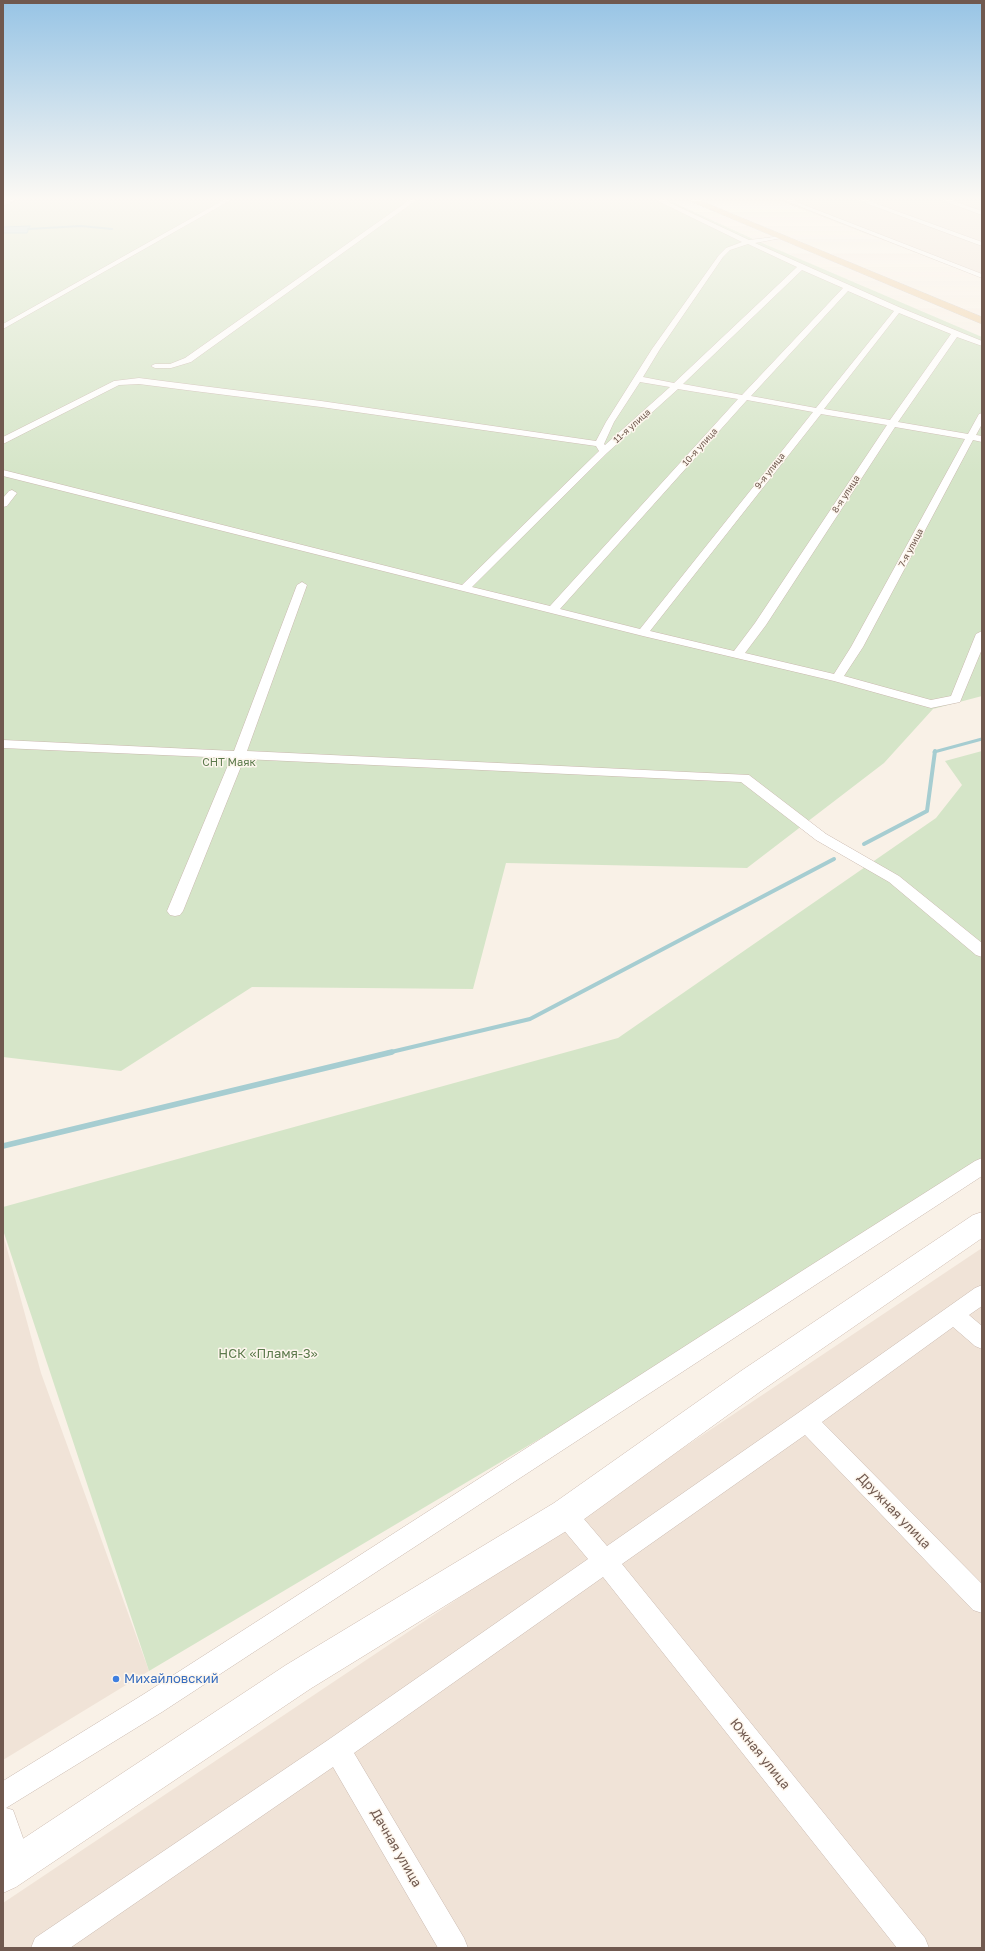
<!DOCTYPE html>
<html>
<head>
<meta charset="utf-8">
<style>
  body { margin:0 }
  #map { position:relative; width:985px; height:1951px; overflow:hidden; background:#f9f1e7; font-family:"Golos Text",sans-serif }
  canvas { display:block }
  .frame { position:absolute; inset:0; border:4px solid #70594f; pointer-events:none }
</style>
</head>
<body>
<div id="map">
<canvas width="985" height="1951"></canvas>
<div class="frame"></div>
</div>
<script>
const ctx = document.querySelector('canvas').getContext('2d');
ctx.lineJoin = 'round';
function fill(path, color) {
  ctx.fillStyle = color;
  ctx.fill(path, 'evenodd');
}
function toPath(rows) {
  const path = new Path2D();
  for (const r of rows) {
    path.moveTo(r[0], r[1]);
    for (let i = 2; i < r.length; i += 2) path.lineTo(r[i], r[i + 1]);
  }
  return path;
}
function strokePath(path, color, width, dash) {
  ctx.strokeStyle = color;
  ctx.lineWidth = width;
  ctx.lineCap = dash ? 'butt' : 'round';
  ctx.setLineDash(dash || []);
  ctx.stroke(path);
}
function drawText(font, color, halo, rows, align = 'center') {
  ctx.font = font + ' "Golos Text",sans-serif';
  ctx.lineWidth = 3;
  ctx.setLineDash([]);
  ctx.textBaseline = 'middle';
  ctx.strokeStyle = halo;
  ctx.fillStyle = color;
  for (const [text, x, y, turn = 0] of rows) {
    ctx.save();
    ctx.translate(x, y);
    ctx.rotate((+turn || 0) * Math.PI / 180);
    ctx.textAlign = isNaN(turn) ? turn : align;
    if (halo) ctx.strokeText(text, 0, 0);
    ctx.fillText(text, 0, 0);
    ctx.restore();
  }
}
fill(toPath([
  [780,201,982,201,982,278],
  [3,1234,41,1373,149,1671,3,1760],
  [982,1248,982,1948,3,1948,3,1903]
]), '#f0e3d7');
fill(toPath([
  [15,201,670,201,753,239,982,337,982,696,933,709,884,763,747,868,506,863,473,989,252,987,121,1071,3,1057,3,206],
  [982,751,982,1176,149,1671,3,1230,3,1207,618,1038,936,818,962,785,945,761]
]), '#d5e5c8');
const water = toPath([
  [30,226,27,233,3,233,3,227,30,226]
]);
fill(water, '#bedde0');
strokePath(water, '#a6cdd1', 1);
strokePath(toPath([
  [28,229,81,226,112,229]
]), '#a6cdd1', 2);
strokePath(toPath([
  [934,752,982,739]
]), '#a6cdd1', 3);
strokePath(toPath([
  [864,844,927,811,935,751],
  [387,1053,530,1019,834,859]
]), '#a6cdd1', 4);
strokePath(toPath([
  [3,1146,392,1052]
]), '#a6cdd1', 5.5);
const street = toPath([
  [6,201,14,201,3,206,3,202,6,201],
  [222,201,229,201,3,329,3,324,222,201],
  [408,201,415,201,191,362,171,368,155,368,151,366,155,364,170,364,185,358,408,201],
  [658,201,666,201,749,240,782,236,782,238,755,243,901,308,982,341,982,346,957,337,898,422,968,434,979,414,982,413,982,424,976,435,982,436,982,442,973,440,863,647,844,676,931,700,951,696,976,634,982,631,982,649,960,702,931,708,834,681,643,636,3,476,3,470,462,585,599,451,596,446,321,407,139,384,119,385,3,444,3,437,114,381,139,378,321,401,596,441,606,422,652,349,719,255,726,248,742,242,658,201],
  [748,244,797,267,674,383,643,377,660,349,723,257,730,250,748,244],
  [802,270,843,288,742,395,683,384,802,270],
  [848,291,894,311,816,408,751,396,848,291],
  [899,313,951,334,890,420,824,409,899,313],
  [640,382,670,387,605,445,604,444,614,422,640,382],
  [678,389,738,399,550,606,472,587,607,453,678,389],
  [747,400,813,412,640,629,560,609,747,400],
  [821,414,887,425,755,623,734,651,650,631,821,414],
  [895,427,965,439,851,647,834,674,745,653,766,625,895,427],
  [786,201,794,201,982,274,982,278,786,201],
  [860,201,869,201,982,242,982,246,860,201],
  [944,201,953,201,982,211,982,215,944,201],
  [12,490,17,493,7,506,3,507,3,498,9,491,12,490],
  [302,582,307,585,247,751,749,775,826,834,899,876,982,943,982,957,976,955,889,882,816,840,741,782,244,759,183,911,180,915,175,916,170,915,167,911,231,758,3,748,3,740,234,751,297,585,302,582],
  [982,1158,982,1176,162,1712,6,1808,13,1810,32,1863,28,1873,18,1877,8,1873,3,1859,3,1781,144,1694,805,1269,975,1161,982,1158],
  [982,1285,982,1306,969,1315,982,1326,982,1349,975,1346,953,1327,822,1422,982,1584,982,1613,973,1610,805,1435,622,1564,925,1938,929,1948,897,1948,603,1577,354,1753,464,1938,468,1948,438,1948,333,1767,70,1948,31,1948,35,1938,328,1740,588,1559,557,1522,554,1514,557,1506,565,1503,573,1506,607,1546,798,1413,975,1288,982,1285]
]);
const secondary = toPath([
  [982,1212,982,1238,761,1391,576,1525,310,1689,16,1887,3,1893,3,1852,286,1665,554,1503,741,1371,973,1215,982,1212]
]);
const primary = toPath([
  [690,201,701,201,982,317,982,324,690,201]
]);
strokePath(street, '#cab9af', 1);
strokePath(secondary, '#cebbb0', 1);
strokePath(primary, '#d4cdca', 1);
fill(street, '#fff');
fill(secondary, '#fff');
fill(primary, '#efd1a8');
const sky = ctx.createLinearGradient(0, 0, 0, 474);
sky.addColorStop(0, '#97c4e5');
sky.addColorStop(0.42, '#fcf9f4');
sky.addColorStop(1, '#fcf9f400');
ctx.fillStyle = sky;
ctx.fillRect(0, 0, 985, 474);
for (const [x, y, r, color] of [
  [116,1679,4,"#3f7fe0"]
]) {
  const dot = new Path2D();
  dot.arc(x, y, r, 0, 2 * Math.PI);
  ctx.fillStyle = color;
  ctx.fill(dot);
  strokePath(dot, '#fdf6ed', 1.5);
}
drawText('9px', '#70594f', '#fdf6ed', [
  ["11-я улица",632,426,-42],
  ["10-я улица",700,447,-48],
  ["9-я улица",770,471,-52],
  ["8-я улица",846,494,-57],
  ["7-я улица",911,548,-62]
]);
drawText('11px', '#5c7a4c', '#fdf6ed', [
  ["СНТ Маяк",229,763]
]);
drawText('13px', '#5c7a4c', '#fdf6ed', [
  ["НСК «Пламя-3»",268,1354]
]);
drawText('13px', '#70594f', '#fdf6ed', [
  ["Дружная улица",894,1511,46],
  ["Южная улица",760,1754,51],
  ["Дачная улица",396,1848,60]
]);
drawText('13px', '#366cbe', '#fdf6ed', [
  ["Михайловский",124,1679]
], 'left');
</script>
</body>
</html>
